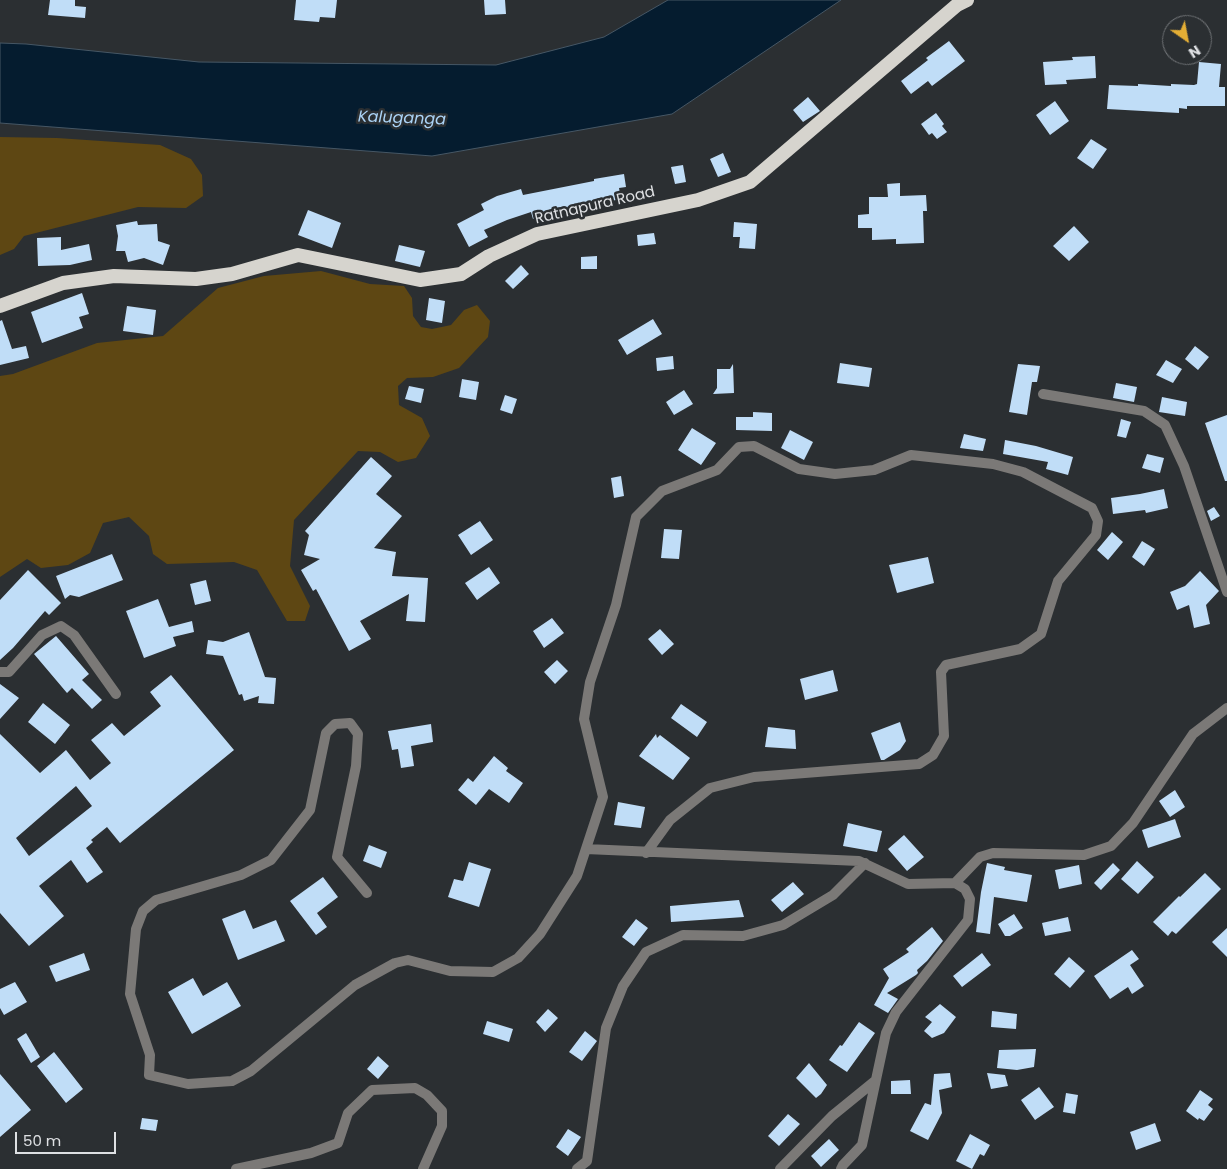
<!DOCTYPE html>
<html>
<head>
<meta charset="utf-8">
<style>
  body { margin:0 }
  #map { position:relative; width:1227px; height:1169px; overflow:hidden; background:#2b2f32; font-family:Poppins,sans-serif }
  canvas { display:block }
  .north { position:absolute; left:1162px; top:15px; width:50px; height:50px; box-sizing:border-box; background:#2b2f32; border:1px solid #737679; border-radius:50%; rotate:147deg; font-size:14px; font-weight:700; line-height:20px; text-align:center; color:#dee0e3 }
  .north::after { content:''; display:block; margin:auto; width:18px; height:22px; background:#e4ae35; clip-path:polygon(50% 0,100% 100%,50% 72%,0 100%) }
  .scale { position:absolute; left:15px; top:1132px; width:101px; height:22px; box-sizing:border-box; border:2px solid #dee0e3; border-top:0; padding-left:6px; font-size:15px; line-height:18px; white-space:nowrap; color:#dee0e3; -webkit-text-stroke:4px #2b2f32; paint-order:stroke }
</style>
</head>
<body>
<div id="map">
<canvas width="1227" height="1169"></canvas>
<div class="north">N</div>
<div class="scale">50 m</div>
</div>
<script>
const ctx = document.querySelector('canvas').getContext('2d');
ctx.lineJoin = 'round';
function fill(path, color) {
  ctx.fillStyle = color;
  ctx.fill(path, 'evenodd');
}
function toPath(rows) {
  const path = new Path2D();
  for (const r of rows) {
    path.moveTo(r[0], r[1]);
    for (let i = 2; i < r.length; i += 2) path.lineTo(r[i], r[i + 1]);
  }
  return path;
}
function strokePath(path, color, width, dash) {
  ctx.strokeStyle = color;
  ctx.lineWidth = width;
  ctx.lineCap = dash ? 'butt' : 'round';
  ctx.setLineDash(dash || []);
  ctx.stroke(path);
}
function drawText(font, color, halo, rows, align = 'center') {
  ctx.font = font + ' Poppins,sans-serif';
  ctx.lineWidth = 5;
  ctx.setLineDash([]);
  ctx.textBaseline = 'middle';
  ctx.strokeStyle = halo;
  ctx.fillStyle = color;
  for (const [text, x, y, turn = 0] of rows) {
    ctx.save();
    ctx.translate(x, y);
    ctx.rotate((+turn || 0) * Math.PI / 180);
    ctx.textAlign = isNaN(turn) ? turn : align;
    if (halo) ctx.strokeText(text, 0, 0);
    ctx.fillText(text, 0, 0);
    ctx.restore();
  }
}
fill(toPath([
  [0,137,57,138,160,145,191,159,202,175,203,196,186,208,138,207,24,236,14,249,0,255],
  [321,271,370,284,404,286,412,298,413,316,421,327,432,329,451,325,464,310,477,305,490,321,488,337,459,368,433,377,407,378,398,386,399,405,422,418,430,436,416,458,398,462,380,452,358,451,294,520,290,566,310,606,305,621,287,621,257,570,234,562,167,564,153,554,149,536,129,517,103,523,90,553,68,565,41,568,27,559,0,577,0,376,13,374,97,343,163,336,218,288,264,276]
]), '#5e4713');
const water = toPath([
  [668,0,841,0,672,114,432,156,0,123,0,43,26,44,199,62,496,65,604,37,668,0]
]);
fill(water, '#051c2f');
strokePath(water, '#465765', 1);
fill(toPath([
  [50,0,75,0,75,6,86,7,85,18,48,15],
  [296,0,337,0,335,18,320,17,319,22,294,20],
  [484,0,505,0,506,14,485,15],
  [949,41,965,61,932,86,928,81,911,94,901,81,928,60,926,58],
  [1095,56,1096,78,1066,80,1067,84,1045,85,1043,62,1073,60,1072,57],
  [1199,62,1221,64,1219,87,1225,87,1225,106,1187,106,1187,109,1179,108,1179,113,1107,109,1109,85,1138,86,1138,84,1171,86,1171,84,1194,85,1197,84],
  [808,97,820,111,803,122,793,110],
  [1055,101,1069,121,1050,135,1036,115],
  [936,113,944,124,942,126,947,132,937,139,932,133,929,135,921,124],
  [1091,139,1107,149,1093,169,1077,158],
  [723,153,731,172,718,177,710,159],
  [683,165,686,182,675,184,671,167],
  [624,174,626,187,619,188,621,199,561,211,562,218,551,220,550,215,533,219,531,212,507,220,484,230,488,237,469,247,457,224,484,210,481,204,497,196,521,189,523,195,594,181,594,179],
  [900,183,900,196,926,195,927,211,923,211,924,243,896,244,896,239,872,240,872,228,858,228,858,215,869,214,869,197,888,197,887,184],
  [308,210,341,223,332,248,298,235],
  [137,221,138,225,157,224,158,241,170,245,163,265,144,258,128,262,125,251,116,251,118,236,116,225],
  [734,222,757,224,755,249,739,248,740,237,733,237],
  [1074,226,1089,242,1069,261,1053,246],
  [654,233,656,244,638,246,637,235],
  [61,237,61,250,89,244,92,260,70,265,38,266,37,238],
  [399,245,425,251,420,267,395,261],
  [597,256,597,269,581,269,581,257],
  [521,265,529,274,513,289,505,281],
  [82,293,89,314,79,317,83,328,42,343,31,312],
  [429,298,445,301,442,323,426,320],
  [127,306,156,310,153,335,123,331],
  [653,319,662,334,627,355,618,340],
  [2,320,12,349,26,346,29,358,0,365,0,321],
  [1195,346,1209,357,1198,370,1185,359],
  [673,356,674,369,657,371,656,358],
  [1166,360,1182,369,1173,383,1156,375],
  [840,363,872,368,869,387,837,383],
  [733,364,734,393,713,394,717,388,717,369,730,369],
  [1018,364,1040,366,1037,382,1032,382,1027,415,1009,412],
  [462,379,479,382,476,400,459,397],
  [1116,383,1137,387,1134,402,1113,398],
  [409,386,424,389,421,403,405,399],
  [684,390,693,404,674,415,666,402],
  [505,395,517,399,512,414,500,410],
  [1162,397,1187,402,1185,416,1159,412],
  [753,412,772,413,772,431,736,430,736,417,753,417],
  [1227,415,1227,481,1225,481,1205,423],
  [1121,419,1131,422,1126,438,1117,436],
  [692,428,716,443,701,465,678,450],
  [790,430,813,442,804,460,781,448],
  [964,434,986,439,983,451,960,448],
  [1005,440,1036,446,1073,457,1068,475,1046,469,1048,462,1003,454],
  [1147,454,1164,458,1160,473,1142,468],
  [371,457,392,476,376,494,402,516,374,548,396,552,392,576,428,578,425,622,406,621,409,594,360,621,371,639,349,651,316,589,313,591,301,570,320,559,304,555,309,535,305,531],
  [621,476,624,496,614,498,611,478],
  [1164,489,1168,508,1146,513,1145,510,1113,514,1111,498,1140,494],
  [1214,507,1220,516,1211,521,1207,511],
  [480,521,493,540,471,555,458,535],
  [664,529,682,530,679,559,661,558],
  [1112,532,1123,542,1108,560,1097,550],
  [1142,541,1155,549,1144,566,1132,557],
  [112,554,123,580,79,597,70,595,65,599,56,576],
  [928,557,934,583,897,593,889,565],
  [489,567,500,583,477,600,465,583],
  [28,570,61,603,49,615,45,611,13,648,0,660,0,600],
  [1200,571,1219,591,1206,605,1210,624,1194,628,1189,605,1177,610,1170,592,1185,586],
  [206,580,211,601,195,605,190,584],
  [158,599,169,627,192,621,194,632,173,637,176,646,144,658,126,611],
  [552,618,564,633,544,648,533,631],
  [660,629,674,644,662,655,648,639],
  [249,632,265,677,276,678,274,704,258,703,259,696,244,701,242,694,239,695,223,656,206,654,208,640,223,642],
  [56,636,89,674,82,680,102,700,92,709,72,688,67,693,34,654],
  [557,660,568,671,555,684,544,672],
  [833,670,838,691,805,700,800,679],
  [171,675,234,750,120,843,107,827,91,840,93,842,86,848,103,872,87,883,71,860,39,886,64,916,29,946,0,913,0,734,40,773,66,750,90,780,111,763,91,740,112,723,124,736,161,706,150,692],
  [76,786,92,806,29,856,16,838],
  [0,684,19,698,0,719],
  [43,703,70,725,55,744,28,722],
  [681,704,707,722,697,737,671,718],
  [900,722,906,741,900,750,884,760,881,760,871,733],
  [431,724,433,742,411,746,414,766,401,768,398,749,392,750,388,731],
  [768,727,795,730,796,749,765,747],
  [656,734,657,738,660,735,690,758,673,780,639,756],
  [494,756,508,768,506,771,523,783,509,803,489,789,476,805,458,790,468,778,473,782],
  [1175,790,1185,807,1170,817,1159,801],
  [618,802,645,807,641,828,614,825],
  [1175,819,1181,837,1148,848,1142,830],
  [848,823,882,831,877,852,843,846],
  [904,835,924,857,907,871,888,849],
  [369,845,387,852,381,868,363,861],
  [1137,861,1154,877,1138,894,1121,879],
  [469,862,491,869,479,907,448,897,454,879,463,881],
  [987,863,1005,867,1004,870,1032,875,1027,902,994,897,990,934,976,932,981,892],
  [1113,863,1120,870,1101,890,1094,883],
  [1079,865,1082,884,1059,889,1055,870],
  [1205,873,1221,889,1176,934,1172,931,1168,936,1153,922,1179,896,1180,897],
  [323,877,338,897,317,913,327,927,316,935,290,901],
  [793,882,804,894,782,912,771,900],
  [739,900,744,917,671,922,670,906],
  [245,910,253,929,276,920,285,941,238,960,222,919],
  [1014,914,1023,928,1010,936,1005,936,998,924],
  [1068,917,1071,931,1045,936,1042,923],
  [636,919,648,928,634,946,622,937],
  [932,927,943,941,927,961,917,970,918,973,916,975,887,993,898,999,888,1013,874,1005,889,978,883,969,909,952,906,949],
  [1227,928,1227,957,1212,942],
  [1132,950,1139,959,1130,965,1144,986,1132,994,1128,987,1110,999,1094,976],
  [84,953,90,970,56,982,49,966],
  [982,953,991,965,962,987,953,976],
  [1069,957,1085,971,1070,988,1054,974],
  [193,978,203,996,227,982,241,1006,192,1034,168,992],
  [15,982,27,1002,4,1015,0,1008,0,989],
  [940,1004,956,1017,944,1033,932,1038,924,1031,932,1022,925,1017],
  [548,1009,558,1018,545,1032,536,1022],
  [992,1011,1017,1014,1016,1029,991,1027],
  [487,1021,513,1029,509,1042,483,1034],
  [859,1022,875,1033,847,1072,829,1060,840,1045,842,1046],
  [585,1031,597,1041,582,1061,569,1052],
  [26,1033,40,1057,31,1063,17,1039],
  [1036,1049,1034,1067,1017,1070,997,1068,999,1050],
  [54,1052,83,1089,66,1103,37,1066],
  [378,1056,389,1066,378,1079,367,1069],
  [809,1063,827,1085,821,1094,816,1098,796,1078],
  [950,1073,952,1087,939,1090,942,1113,928,1140,910,1131,925,1103,931,1105,934,1074],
  [987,1073,1005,1075,1008,1086,991,1089],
  [0,1074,31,1110,0,1137],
  [910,1080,911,1094,891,1094,891,1081],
  [1039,1087,1054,1107,1035,1120,1021,1100],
  [1200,1090,1213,1099,1208,1105,1213,1109,1204,1121,1199,1118,1198,1120,1186,1111],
  [1066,1093,1078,1095,1075,1114,1063,1112],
  [788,1114,800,1124,779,1146,768,1136],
  [142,1118,158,1120,156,1131,140,1129],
  [1155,1123,1161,1141,1136,1150,1130,1132],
  [568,1129,581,1137,568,1156,556,1147],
  [970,1134,990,1145,984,1156,980,1154,972,1169,956,1161],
  [829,1139,839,1150,821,1167,811,1156]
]), '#c0ddf7');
strokePath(toPath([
  [1043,394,1144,411,1165,425,1184,466,1227,592],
  [0,672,9,672,42,635,61,626,74,635,116,694],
  [586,849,859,861,908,884,955,883,965,889,970,899,968,920,896,1012,886,1033,862,1145,843,1165,841,1169],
  [955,883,980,857,993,853,1084,855,1111,846,1133,823,1193,734,1227,708],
  [367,893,337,857,356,766,358,734,350,723,335,724,326,733,310,810,271,860,241,875,156,900,143,911,136,929,130,994,150,1055,149,1075,188,1084,232,1081,251,1071,355,985,395,963,408,960,450,971,493,972,518,958,540,934,577,876,603,797,584,719,590,682,616,605,636,517,662,491,717,470,739,447,754,446,799,469,835,474,874,470,911,455,993,464,1023,472,1092,508,1098,521,1096,535,1058,581,1041,634,1020,649,946,665,941,672,944,736,933,755,919,764,754,777,710,788,670,820,646,853],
  [236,1169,311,1153,338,1143,348,1113,372,1090,415,1088,427,1095,442,1111,442,1126,423,1169],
  [577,1169,587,1161,606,1028,623,986,646,952,683,935,743,936,783,925,833,895,865,863],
  [780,1169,832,1116,875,1081]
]), '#7b7977', 10);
strokePath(toPath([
  [0,306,63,283,114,276,196,279,232,274,298,255,420,280,461,274,489,256,537,234,698,200,750,182,957,5,967,0]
]), '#d6d4ce', 14);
drawText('15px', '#dee0e3', '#2b2f32', [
  ["Ratnapura Road",595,206,-13]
]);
drawText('italic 16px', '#abd3f6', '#2b2f32', [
  ["Kaluganga",402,119,2]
]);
</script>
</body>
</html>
